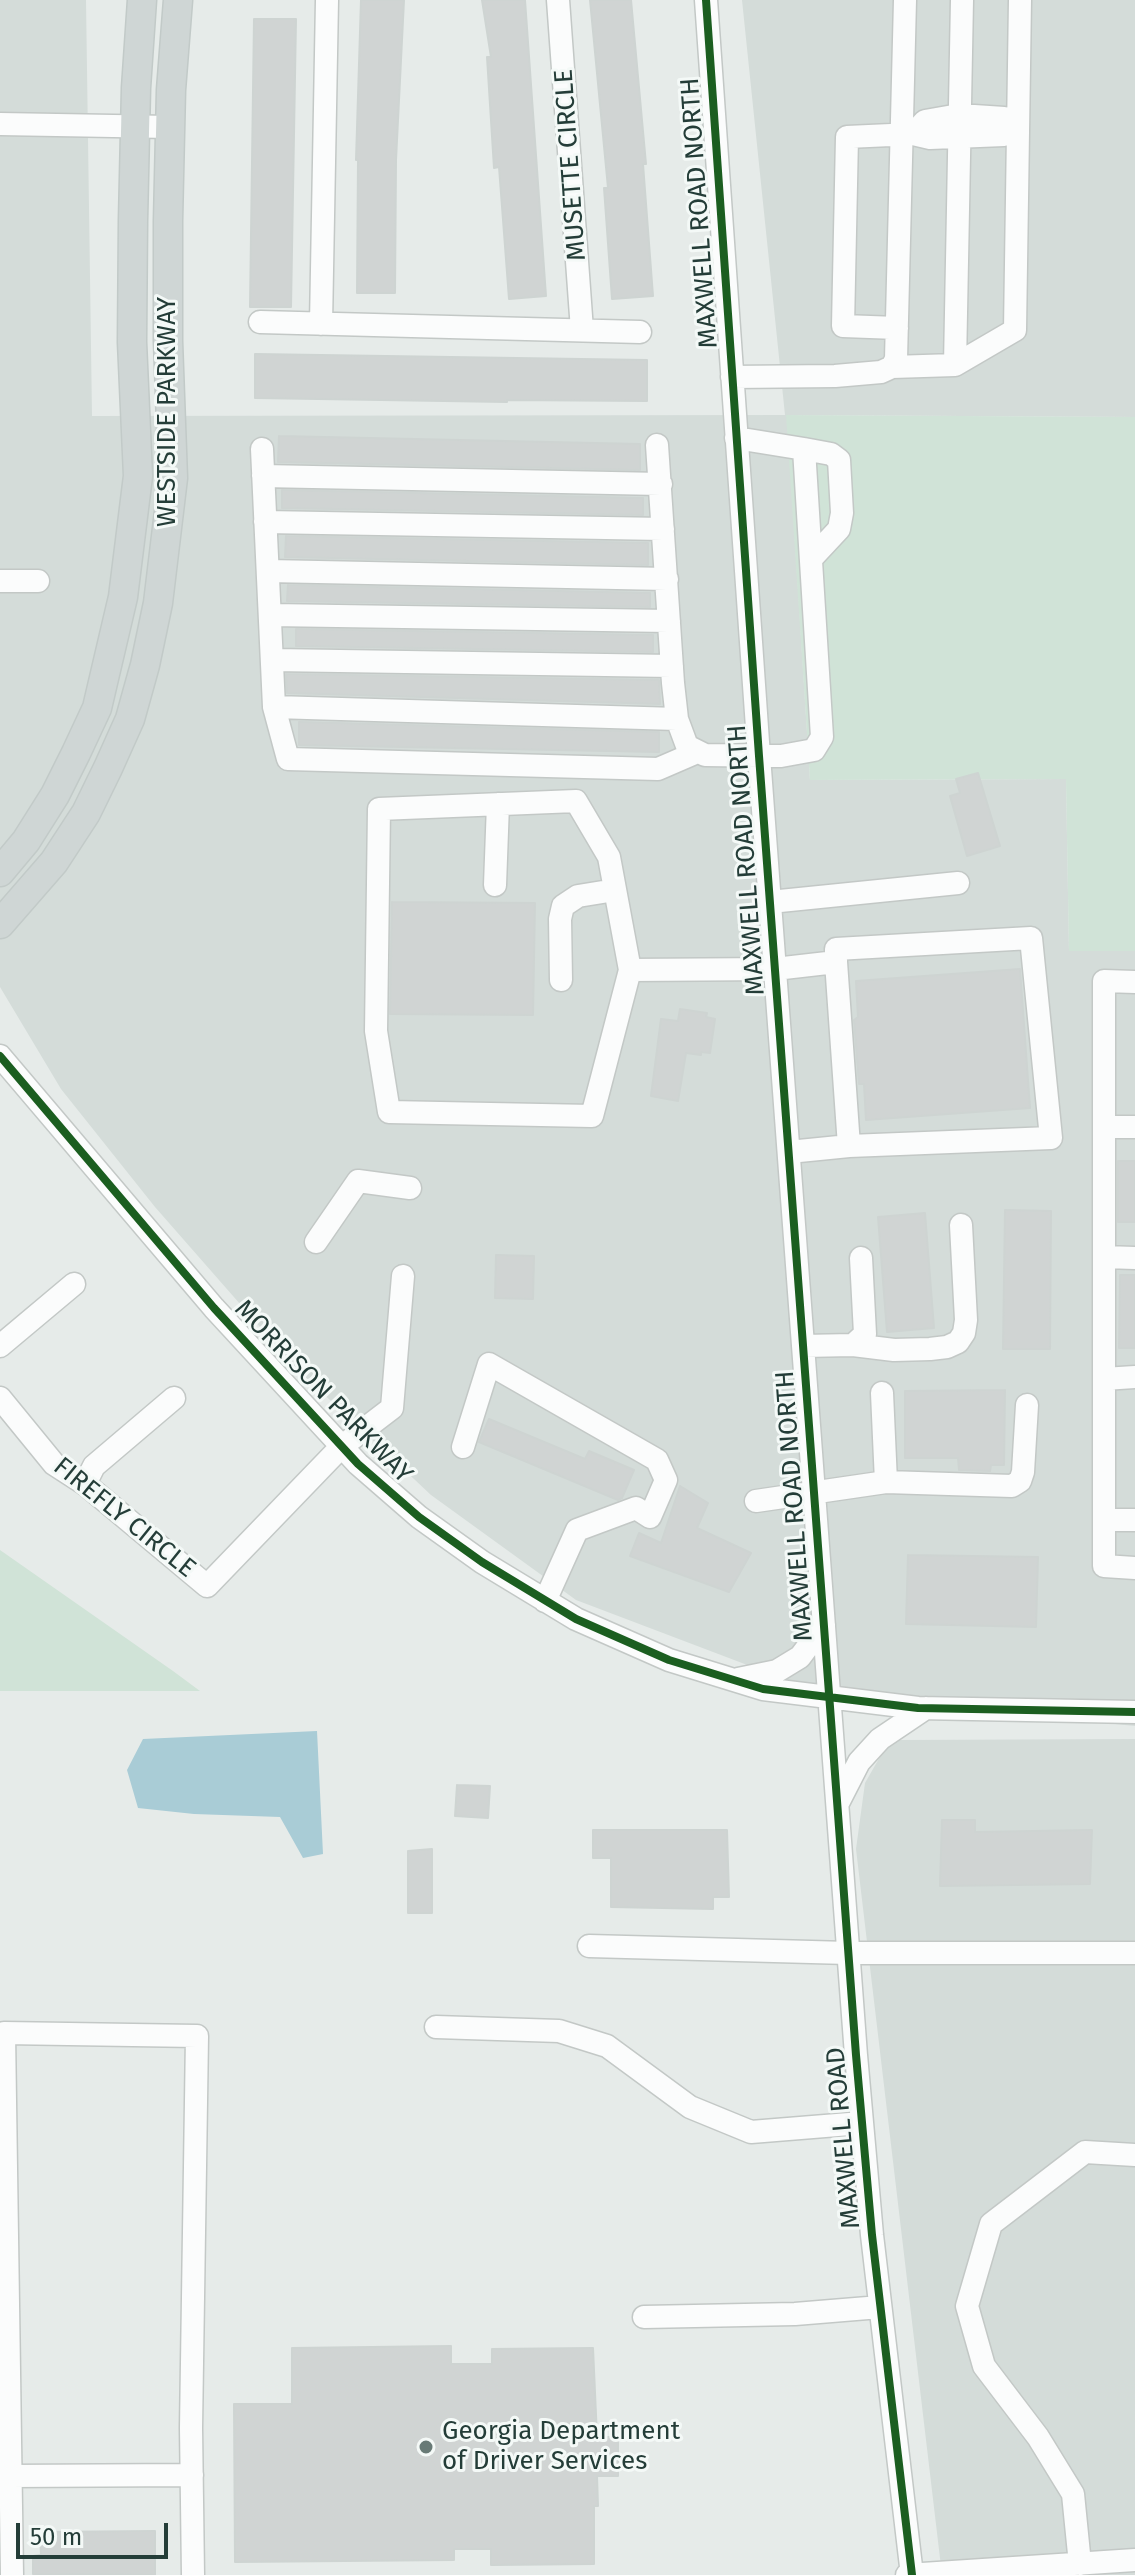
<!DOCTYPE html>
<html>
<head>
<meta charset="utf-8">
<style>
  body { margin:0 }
  #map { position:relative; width:1135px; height:2575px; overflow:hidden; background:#e6ebe9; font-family:"Fira Sans",sans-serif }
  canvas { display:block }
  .scale { position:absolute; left:16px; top:2523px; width:152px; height:36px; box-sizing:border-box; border:4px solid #243d38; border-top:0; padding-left:10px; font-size:24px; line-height:28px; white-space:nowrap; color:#243d38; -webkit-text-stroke:6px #f4f9f7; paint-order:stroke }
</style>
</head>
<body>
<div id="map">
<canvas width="1135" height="2575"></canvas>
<div class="scale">50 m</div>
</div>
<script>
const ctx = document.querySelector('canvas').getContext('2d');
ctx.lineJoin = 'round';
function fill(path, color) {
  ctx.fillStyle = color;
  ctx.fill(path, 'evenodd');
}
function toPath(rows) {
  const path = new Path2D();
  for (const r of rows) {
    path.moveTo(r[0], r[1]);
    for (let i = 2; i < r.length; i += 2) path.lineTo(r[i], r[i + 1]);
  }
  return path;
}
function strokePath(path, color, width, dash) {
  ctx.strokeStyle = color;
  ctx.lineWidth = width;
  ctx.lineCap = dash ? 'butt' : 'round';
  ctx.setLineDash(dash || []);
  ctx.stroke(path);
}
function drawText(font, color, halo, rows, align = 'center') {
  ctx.font = font + ' "Fira Sans",sans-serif';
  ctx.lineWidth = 6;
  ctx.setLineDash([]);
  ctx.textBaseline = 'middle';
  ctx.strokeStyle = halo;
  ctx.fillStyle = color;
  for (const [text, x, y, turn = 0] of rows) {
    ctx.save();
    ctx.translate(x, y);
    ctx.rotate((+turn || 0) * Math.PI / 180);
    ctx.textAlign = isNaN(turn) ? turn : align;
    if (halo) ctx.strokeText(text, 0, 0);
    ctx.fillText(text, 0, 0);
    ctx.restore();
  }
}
fill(toPath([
  [0,0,86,0,92,416,785,415,742,0,1135,0,1135,417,787,415,810,780,1066,779,1069,950,1135,951,1135,1726,829,1696,576,1600,431,1495,297,1369,155,1207,61,1089,0,987],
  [1135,1739,1135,2575,942,2575,856,1849,865,1783,885,1748,900,1740]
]), '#d4dcd9');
fill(toPath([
  [786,415,1135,417,1135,951,1069,951,1066,779,810,780],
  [0,1550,173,1671,200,1691,0,1691]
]), '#d0e3d7');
fill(toPath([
  [317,1731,323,1854,303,1858,280,1817,194,1814,138,1808,127,1770,143,1739]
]), '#a9ccd6');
const building = toPath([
  [361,0,404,0,396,160,395,293,357,293,358,160,356,160,361,0],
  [482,0,525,0,546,296,509,299,499,167,494,168,487,57,491,57,482,0],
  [590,0,631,0,646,164,643,164,653,296,612,299,604,188,608,188,590,0],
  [254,19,296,19,291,307,250,307,254,19],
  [255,354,647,360,647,401,507,400,507,402,255,398,255,354],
  [279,436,640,444,640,470,278,462,279,436],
  [282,490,643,498,643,515,282,508,282,490],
  [286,536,648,543,648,565,285,557,286,536],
  [288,585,650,593,650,607,287,601,288,585],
  [296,629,653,635,653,652,296,646,296,629],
  [286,674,659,680,660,704,287,693,286,674],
  [299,722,659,732,659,752,299,745,299,722],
  [978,773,1000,846,967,856,950,796,960,793,956,779,978,773],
  [392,902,535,903,533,1015,390,1014,392,902],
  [1020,969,1030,1108,866,1120,864,1084,859,1084,854,1020,858,1017,856,981,1020,969],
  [680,1009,707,1013,706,1017,715,1019,710,1053,701,1052,701,1055,686,1053,678,1101,651,1096,661,1019,678,1021,680,1009],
  [1118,1161,1135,1161,1135,1222,1118,1222,1118,1161],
  [1005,1210,1051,1211,1050,1349,1003,1349,1005,1210],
  [925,1213,934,1328,887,1332,878,1217,925,1213],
  [496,1255,534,1256,533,1299,495,1298,496,1255],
  [1120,1275,1135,1275,1135,1348,1119,1348,1120,1275],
  [1005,1390,1004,1465,991,1465,990,1471,959,1470,958,1458,905,1458,905,1391,1005,1390],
  [489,1419,585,1459,589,1451,634,1470,622,1498,618,1500,479,1442,489,1419],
  [680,1486,708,1503,697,1528,751,1553,729,1592,630,1556,639,1533,661,1543,680,1486],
  [908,1555,1038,1557,1036,1627,906,1624,908,1555],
  [457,1785,490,1786,488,1818,455,1816,457,1785],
  [942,1820,975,1820,975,1832,1092,1830,1090,1884,940,1886,942,1820],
  [593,1830,727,1830,729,1897,713,1897,713,1909,611,1907,611,1858,593,1858,593,1830],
  [432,1849,432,1913,408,1913,408,1851,432,1849],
  [451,2346,451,2364,492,2364,492,2349,593,2348,597,2437,618,2437,618,2476,597,2476,598,2506,594,2506,594,2564,491,2565,491,2549,454,2549,454,2560,235,2562,234,2404,292,2404,292,2348,451,2346],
  [155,2531,155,2575,33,2574,33,2556,41,2555,40,2532,155,2531]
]);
fill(building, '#d0d4d3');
strokePath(building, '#ced4d2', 2);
const minor = toPath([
  [558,0,582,330],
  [706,0,759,756,856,2055,872,2235,912,2575],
  [0,124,170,127],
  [913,134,925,121,959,115,1004,118,1011,128],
  [260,322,640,332],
  [321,324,327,0],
  [897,328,843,326,847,137,913,134,930,138,1004,135,1011,128,1018,129],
  [955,365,962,0],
  [892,367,955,365,1015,330,1020,0],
  [732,377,835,376,881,372,892,367,896,359,905,0],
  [657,445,673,683,677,719,687,746,705,755,781,756,814,750,822,737,804,449,736,438],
  [262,449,274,707,677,719],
  [804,449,831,454,839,460,842,513,839,529,811,559],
  [263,476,661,484],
  [265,522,663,529],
  [268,571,667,579],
  [0,581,38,581],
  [271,615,669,621],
  [273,660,672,666],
  [274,707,288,759,658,769,695,753],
  [495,885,498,804],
  [770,902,958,883],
  [630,970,609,857,576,801,379,809,376,1031,389,1112,592,1116,630,970,775,969,836,962,836,949,1031,938,1051,1138,849,1146,836,962],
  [561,980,560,919,563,906,578,896,615,890],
  [1135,982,1104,981,1104,1566,1135,1568],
  [0,1056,214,1308,358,1464,419,1517,482,1562,576,1619,669,1660,763,1689,918,1708,1135,1712],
  [1104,1127,1135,1127],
  [789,1152,849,1146],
  [316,1242,358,1181,410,1188],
  [1104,1257,1135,1258],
  [853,1345,894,1350,930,1349,947,1347,958,1342,964,1333,966,1320,961,1225],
  [0,1346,74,1284],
  [803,1346,853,1345,865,1334,861,1258],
  [1104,1379,1135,1377],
  [882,1393,886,1482],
  [0,1398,54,1464,85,1484,207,1586,341,1447,392,1408,403,1276],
  [463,1447,489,1364,657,1460,666,1480,650,1517,636,1508,577,1530,545,1601],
  [85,1484,94,1466,174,1398],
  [756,1501,886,1482,1012,1486,1020,1481,1023,1472,1027,1405],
  [1104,1520,1135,1520],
  [738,1679,777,1671,800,1657,824,1625],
  [838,1803,859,1762,880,1739,926,1708],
  [589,1946,848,1953,1135,1953],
  [436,2027,559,2031,607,2046,690,2107,751,2132,862,2123],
  [644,2317,795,2314,880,2307],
  [10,2476,192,2475],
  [1080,2564,1073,2494,1038,2437,984,2366,967,2306,991,2224,1085,2152,1135,2155],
  [12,2575,4,2033,197,2036,191,2428,193,2575],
  [907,2575,1135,2560]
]);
const major = toPath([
  [0,872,26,841,55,795,76,753,97,708,123,597,138,476,132,342,133,221,136,88,142,0],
  [0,924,54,862,86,813,108,768,130,719,145,665,158,603,173,478,168,341,168,221,171,90,178,0]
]);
strokePath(minor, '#c3c8c6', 25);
strokePath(major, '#c2cac8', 31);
strokePath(minor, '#fbfcfc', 22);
strokePath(major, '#cfd6d5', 28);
strokePath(toPath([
  [706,0,759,756,856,2055,872,2235,912,2575],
  [0,1056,214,1308,358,1464,419,1517,482,1562,576,1619,669,1660,763,1689,918,1708,1135,1712]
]), '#1b5e20', 8);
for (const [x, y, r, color] of [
  [426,2447,8,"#687a76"]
]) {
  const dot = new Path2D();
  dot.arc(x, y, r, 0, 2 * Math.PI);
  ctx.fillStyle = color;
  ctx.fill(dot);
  strokePath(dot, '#f4f9f7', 3);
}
drawText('26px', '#243d38', '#f4f9f7', [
  ["MUSETTE CIRCLE",571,165,-94],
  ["MAXWELL ROAD NORTH",700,213,-94],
  ["WESTSIDE PARKWAY",168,412,-90],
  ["MAXWELL ROAD NORTH",747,860,-94],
  ["MORRISON PARKWAY",323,1392,46],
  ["MAXWELL ROAD NORTH",795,1506,-94],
  ["FIREFLY CIRCLE",124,1518,39],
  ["MAXWELL ROAD",844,2138,-95]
]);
drawText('26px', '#243d38', '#f4f9f7', [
  ["Georgia Department",442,2432],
  ["of Driver Services",442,2462]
], 'left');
</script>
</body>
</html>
